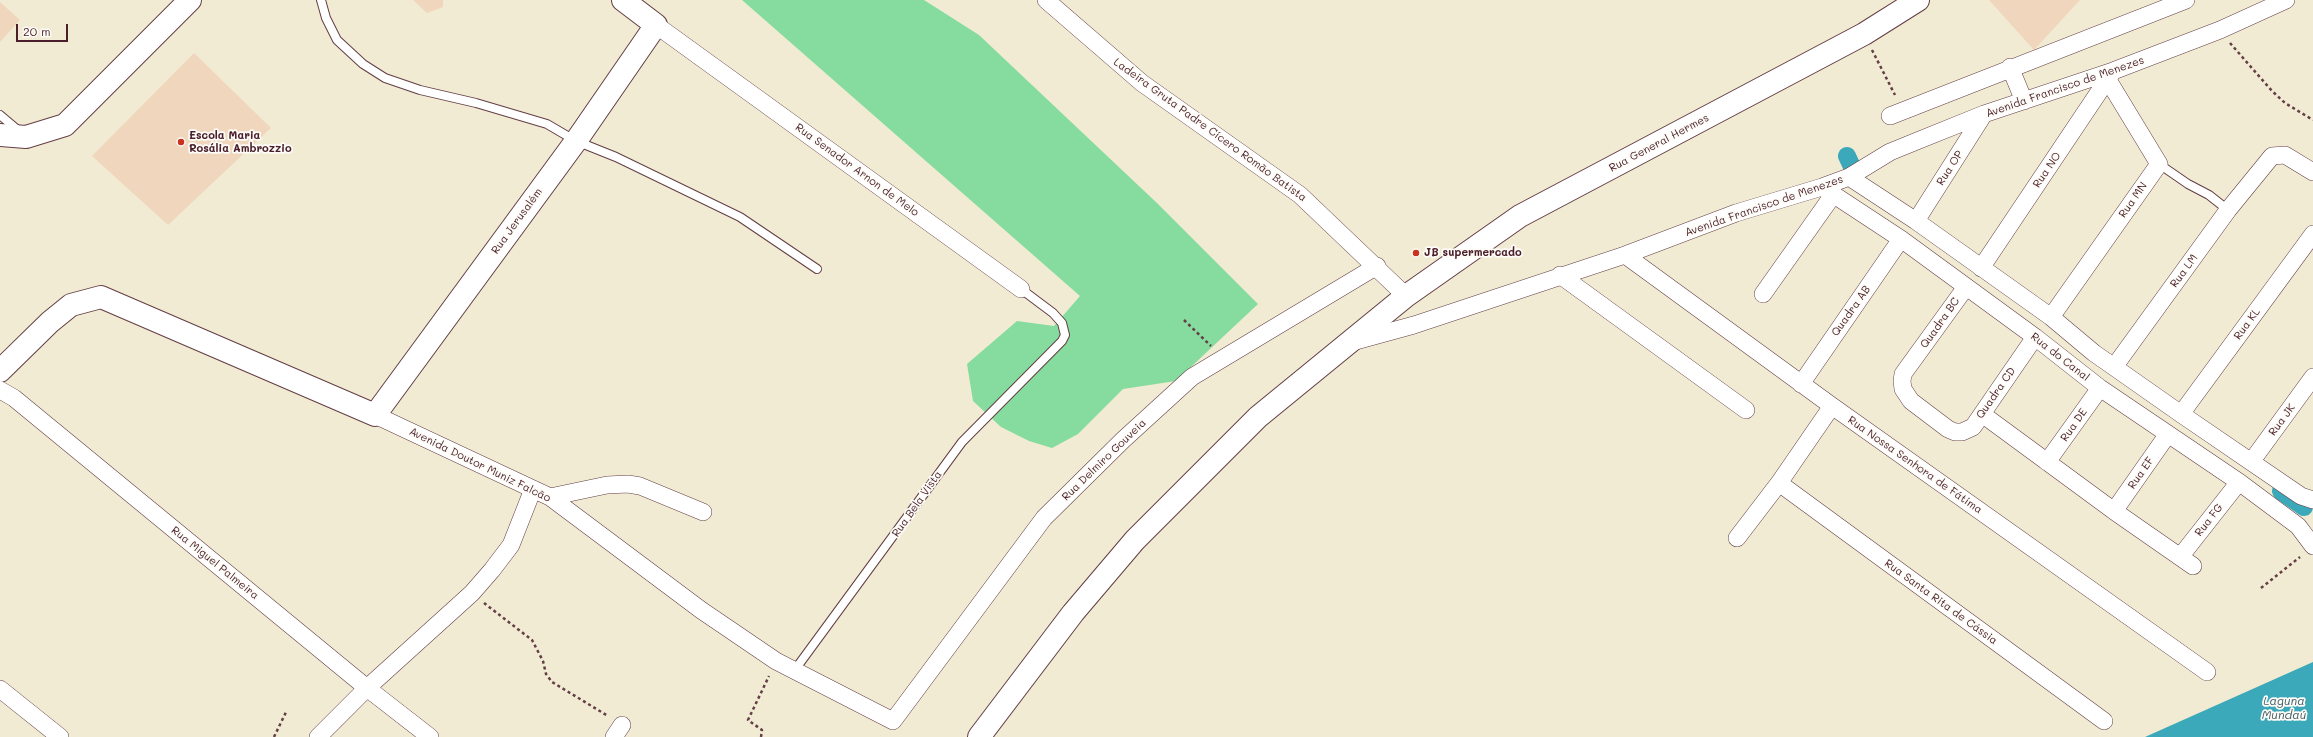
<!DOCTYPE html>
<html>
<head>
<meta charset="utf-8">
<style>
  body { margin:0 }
  #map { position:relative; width:2313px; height:737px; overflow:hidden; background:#f2ebd4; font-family:Mali,sans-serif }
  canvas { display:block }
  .scale { position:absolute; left:16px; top:24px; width:52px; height:18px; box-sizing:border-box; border:2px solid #4a1f2b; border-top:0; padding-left:5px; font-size:12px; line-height:14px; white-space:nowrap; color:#4a1f2b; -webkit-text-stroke:3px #fdfcf7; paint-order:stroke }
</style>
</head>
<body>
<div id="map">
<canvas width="2313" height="737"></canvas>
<div class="scale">20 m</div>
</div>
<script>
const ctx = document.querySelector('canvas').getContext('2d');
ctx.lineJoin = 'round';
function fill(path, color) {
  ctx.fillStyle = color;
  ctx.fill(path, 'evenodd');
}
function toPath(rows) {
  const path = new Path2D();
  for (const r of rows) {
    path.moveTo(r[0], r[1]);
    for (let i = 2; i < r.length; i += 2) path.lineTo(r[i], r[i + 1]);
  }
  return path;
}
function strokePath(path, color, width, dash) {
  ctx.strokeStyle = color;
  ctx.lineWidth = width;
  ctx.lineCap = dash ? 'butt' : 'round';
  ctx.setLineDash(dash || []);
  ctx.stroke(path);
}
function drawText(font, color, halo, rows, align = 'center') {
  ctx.font = font + ' Mali,sans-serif';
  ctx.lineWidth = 3.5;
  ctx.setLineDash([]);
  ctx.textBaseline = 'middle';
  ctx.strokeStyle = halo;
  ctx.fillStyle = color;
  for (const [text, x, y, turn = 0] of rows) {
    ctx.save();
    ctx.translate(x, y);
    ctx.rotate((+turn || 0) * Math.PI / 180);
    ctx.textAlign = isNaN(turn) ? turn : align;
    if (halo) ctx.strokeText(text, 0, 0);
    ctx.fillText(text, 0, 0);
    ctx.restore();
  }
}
fill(toPath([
  [413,0,443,0,443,7,427,13],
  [1989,0,2080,0,2034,50],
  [0,2,20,20,0,42],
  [194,53,271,128,168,225,92,156]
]), '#efd6bc');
fill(toPath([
  [742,0,924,0,979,35,1158,204,1258,304,1176,381,1123,389,1078,434,1052,448,1029,441,1001,427,973,401,967,364,1017,321,1054,326,1080,296]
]), '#86db9e');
fill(toPath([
  [2313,662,2313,737,2145,737]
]), '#3ba9ba');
strokePath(toPath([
  [1847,156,1853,169],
  [2281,491,2304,507]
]), '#3ba9ba', 18);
const lane = toPath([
  [321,0,326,18,337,40,363,64,385,78,420,90,476,103,547,124,576,141,616,157,740,217,817,269],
  [0,115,19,131],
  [2159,164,2188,184,2209,195,2228,210],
  [794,671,962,442,1062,341,1065,335,1062,323,1053,313,1021,289]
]);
const street = toPath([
  [1046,0,1142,83,1300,195,1406,296],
  [656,25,1021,289],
  [2010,67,2024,101],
  [1890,116,2186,0],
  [1849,177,1916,221,2051,317,2094,353,2181,414,2301,496,2313,500],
  [1822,187,1901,239,2035,337,2100,388,2239,482,2298,526,2313,546],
  [1916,221,1984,114],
  [1625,255,1832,406,2207,672],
  [1981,268,2113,71],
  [1560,275,1746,410],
  [1966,287,1903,374,1902,381,1903,389,1911,401,1948,429,1955,432,1962,432,1973,427,2035,337],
  [1763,294,1833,195],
  [2051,317,2159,164,2108,80],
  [1352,342,1414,325,1625,255,1736,213,1822,187,1849,177,1890,152,1917,141,1984,114,2113,71,2220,30,2286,0],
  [2114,367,2228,210,2272,156,2285,155,2313,172],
  [1801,384,1901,239],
  [0,390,14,398,367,688,430,737],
  [1982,414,2114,511,2193,566],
  [2181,414,2313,234],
  [375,415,550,497,701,610,776,661,893,721,1044,518,1123,440,1192,377,1377,266],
  [2047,462,2100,388],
  [2251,462,2313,377],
  [1779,483,2104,721],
  [550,497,607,485,628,484,640,486,703,512],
  [2114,511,2168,434],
  [1737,538,1779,483,1832,406],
  [2180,557,2239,482],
  [0,689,60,737],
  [318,737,367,688,472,593,492,570,511,545,533,489],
  [614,737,622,725]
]);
const secondary = toPath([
  [0,135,26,137,65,125,190,0],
  [0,371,50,322,71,305,101,297,375,415,576,141,656,25,623,0],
  [979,737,1073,613,1135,540,1258,417,1406,296,1520,216,1864,34,1918,0]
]);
strokePath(lane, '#633e44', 10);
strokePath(street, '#633e44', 18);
strokePath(secondary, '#633e44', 24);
strokePath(toPath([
  [2230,43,2272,91,2285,103,2313,120],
  [1872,50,1895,95],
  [1184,320,1211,346],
  [2261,588,2300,557],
  [484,603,532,640,543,661,546,674,552,682,608,716],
  [274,737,287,710],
  [761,737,762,730,748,720,769,676]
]), '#633e44', 2.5, [3, 3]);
strokePath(lane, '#fff', 8);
strokePath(street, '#fff', 17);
strokePath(secondary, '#fff', 22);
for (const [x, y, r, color] of [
  [181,142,4,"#c8321e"],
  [1416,253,4,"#c8321e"]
]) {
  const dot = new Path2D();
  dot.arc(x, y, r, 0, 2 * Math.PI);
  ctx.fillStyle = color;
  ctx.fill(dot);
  strokePath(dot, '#fdfcf7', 1.5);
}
drawText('11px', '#4a1f2b', '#fdfcf7', [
  ["Avenida Francisco de Menezes",2065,87,-19],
  ["Ladeira Gruta Padre Cícero Romão Batista",1210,130,36],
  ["Rua General Hermes",1659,143,-28],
  ["Rua OP",1950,168,-57],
  ["Rua Senador Arnon de Melo",857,170,36],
  ["Rua NO",2047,170,-56],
  ["Rua MN",2133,200,-55],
  ["Avenida Francisco de Menezes",1764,206,-19],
  ["Rua Jerusalém",517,221,-54],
  ["Rua LM",2184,271,-54],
  ["Quadra AB",1851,311,-55],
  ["Quadra BC",1940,323,-55],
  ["Rua KL",2247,324,-54],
  ["Rua do Canal",2060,357,38],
  ["Quadra CD",1996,393,-55],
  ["Rua JK",2282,420,-54],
  ["Rua DE",2074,425,-55],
  ["Rua Delmiro Gouveia",1104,460,-44],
  ["Avenida Doutor Muniz Falcão",480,465,26],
  ["Rua Nossa Senhora de Fátima",1915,465,35],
  ["Rua EF",2141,473,-55],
  ["Rua Bela Vista",917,504,-55],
  ["Rua FG",2209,520,-52],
  ["Rua Miguel Palmeira",215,563,39],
  ["Rua Santa Rita de Cássia",1941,602,36]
]);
drawText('bold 11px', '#4a1f2b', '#fdfcf7', [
  ["Escola Maria",189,136],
  ["Rosália Ambrozzio",189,149],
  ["JB supermercado",1424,253]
], 'left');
drawText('italic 12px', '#435d6b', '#fdfcf7', [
  ["Laguna",2284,701],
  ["Mundaú",2284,715]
]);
</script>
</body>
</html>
